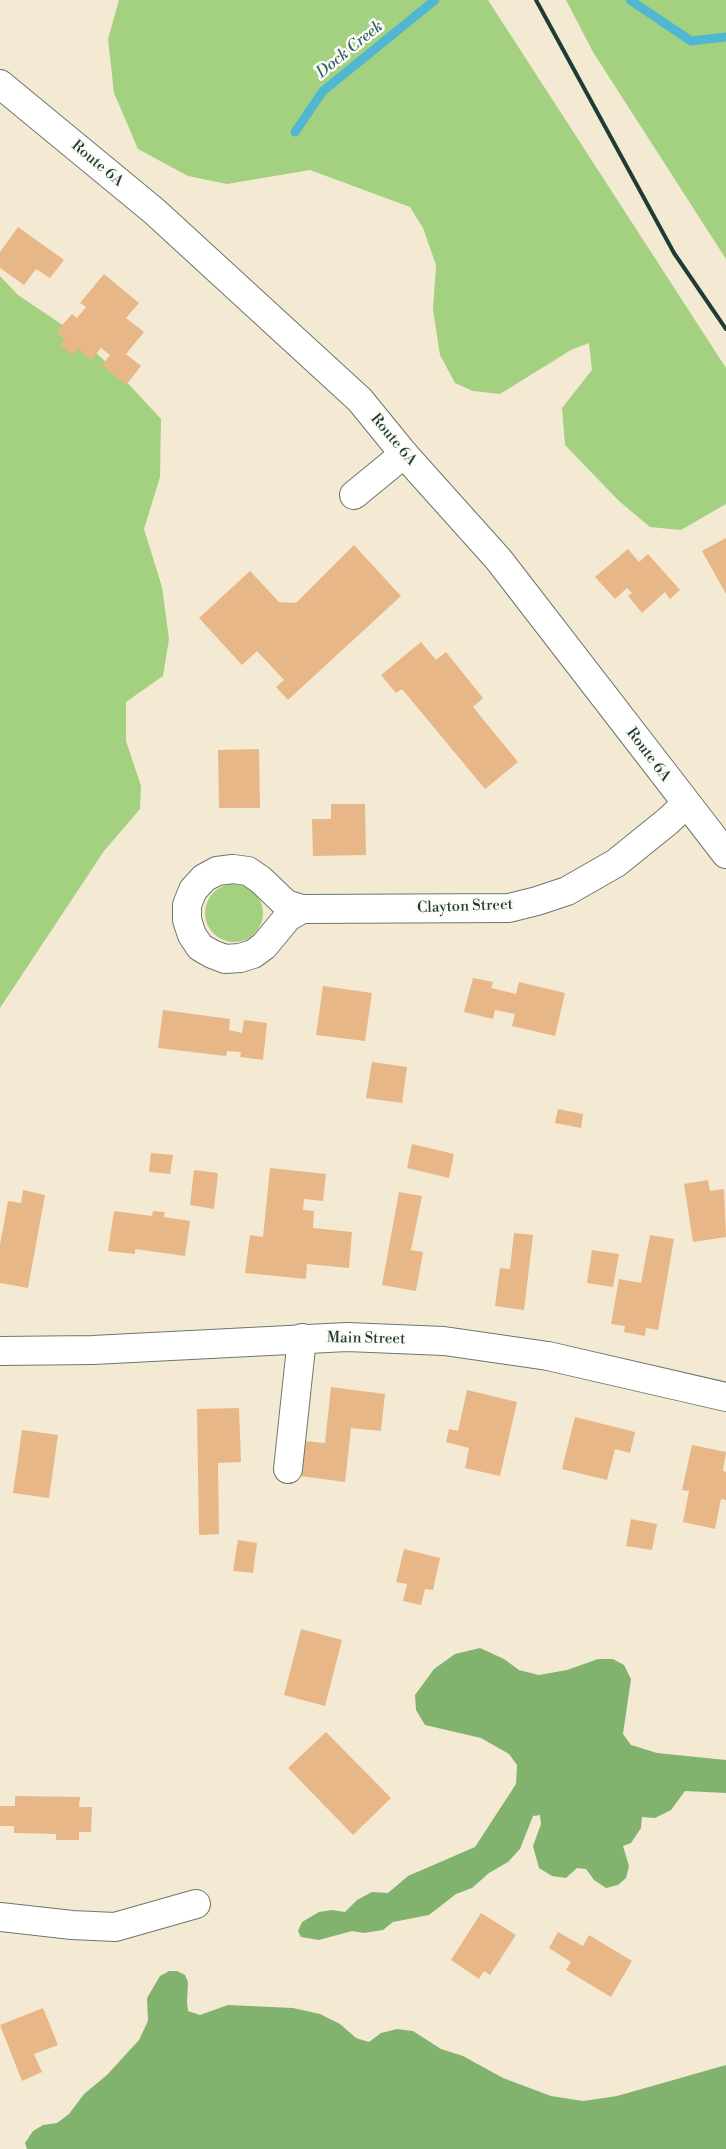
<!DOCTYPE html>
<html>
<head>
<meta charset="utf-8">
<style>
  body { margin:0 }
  canvas { display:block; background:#f4e9d3 }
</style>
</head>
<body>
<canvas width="726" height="2149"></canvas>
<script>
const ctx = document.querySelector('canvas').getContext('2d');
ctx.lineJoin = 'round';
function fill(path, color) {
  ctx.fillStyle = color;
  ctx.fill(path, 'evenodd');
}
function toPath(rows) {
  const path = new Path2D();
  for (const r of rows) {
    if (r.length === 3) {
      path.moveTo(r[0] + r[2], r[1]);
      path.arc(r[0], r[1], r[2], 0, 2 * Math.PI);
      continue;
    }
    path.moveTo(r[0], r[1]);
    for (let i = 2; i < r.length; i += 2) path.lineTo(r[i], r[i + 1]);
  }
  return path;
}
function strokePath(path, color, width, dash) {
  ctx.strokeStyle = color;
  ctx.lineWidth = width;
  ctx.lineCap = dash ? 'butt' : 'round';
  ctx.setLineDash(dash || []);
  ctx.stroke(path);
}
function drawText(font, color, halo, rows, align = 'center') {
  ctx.font = font + ' "Libre Bodoni",serif';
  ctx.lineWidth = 5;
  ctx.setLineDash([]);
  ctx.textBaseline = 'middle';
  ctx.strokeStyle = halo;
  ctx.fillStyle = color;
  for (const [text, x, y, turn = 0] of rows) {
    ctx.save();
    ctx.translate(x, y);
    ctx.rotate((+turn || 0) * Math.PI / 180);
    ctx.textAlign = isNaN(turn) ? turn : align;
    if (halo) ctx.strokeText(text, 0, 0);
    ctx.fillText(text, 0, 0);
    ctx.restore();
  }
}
fill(toPath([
  [119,0,488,0,726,368,726,504,681,530,650,527,619,501,565,445,562,408,592,370,589,343,571,350,500,394,473,391,455,383,440,355,433,310,436,265,423,228,410,207,310,170,227,184,188,176,138,149,114,93,108,39],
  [566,0,726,0,726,259,593,52],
  [0,276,18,295,76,334,122,377,161,419,160,477,144,529,162,587,169,639,163,676,126,702,126,741,141,786,140,809,104,851,0,1008],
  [234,913,29]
]), '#a3d17f');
fill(toPath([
  [480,1648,504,1659,519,1670,539,1675,567,1670,598,1659,613,1659,624,1665,631,1679,623,1734,631,1745,657,1753,726,1760,726,1793,685,1791,671,1810,655,1818,642,1817,641,1828,631,1843,623,1846,629,1866,626,1878,618,1885,606,1888,594,1880,586,1869,577,1868,566,1878,552,1876,539,1868,533,1846,541,1824,540,1815,533,1816,520,1849,508,1862,489,1873,472,1888,456,1894,429,1915,393,1922,383,1930,364,1933,352,1931,319,1940,301,1937,298,1931,302,1922,319,1912,332,1910,345,1912,357,1900,372,1892,388,1893,408,1876,475,1847,516,1784,517,1765,509,1754,481,1738,425,1725,416,1710,415,1695,434,1669,455,1654],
  [169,1971,177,1971,185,1975,188,1982,187,2002,188,2011,200,2015,228,2005,293,2008,320,2014,340,2024,356,2038,369,2042,381,2033,397,2029,413,2031,441,2049,463,2056,503,2078,551,2096,583,2101,617,2096,726,2065,726,2149,27,2149,25,2143,33,2131,43,2125,57,2123,69,2114,84,2094,107,2075,139,2040,148,2021,147,1998,160,1976]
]), '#82b36e');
strokePath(toPath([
  [630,0,691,41,726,37],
  [295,132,323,91,435,0]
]), '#51b7d0', 9);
fill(toPath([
  [18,227,64,260,50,278,36,269,24,285,0,268,0,252],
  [104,274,139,303,126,318,144,332,126,354,141,366,126,385,102,365,110,355,101,348,91,360,78,349,72,355,60,345,65,340,56,332,72,314,77,318,86,307,80,303],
  [726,538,726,594,702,551],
  [354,545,401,596,288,700,276,687,284,680,257,651,242,665,199,618,250,571,279,602,296,603],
  [628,549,639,562,648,554,680,590,670,599,665,592,642,613,628,596,632,593,627,588,615,599,595,577],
  [421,642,436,660,446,652,483,698,473,707,518,762,485,789,402,689,396,693,381,675],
  [259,749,260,808,219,808,218,750],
  [331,804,365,804,366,855,313,856,312,819,331,819],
  [473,978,493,982,491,988,516,994,519,982,565,993,555,1036,512,1026,515,1014,495,1010,493,1019,464,1012],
  [323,986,372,993,365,1041,316,1035],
  [163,1010,230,1019,229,1030,242,1033,244,1020,267,1023,263,1060,240,1057,241,1052,227,1051,226,1056,158,1048],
  [372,1062,407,1067,402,1103,366,1098],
  [558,1109,583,1114,581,1128,555,1123],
  [412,1144,454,1154,449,1178,407,1168],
  [151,1153,173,1155,170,1174,149,1172],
  [270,1168,326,1174,323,1201,304,1199,303,1210,314,1211,313,1228,352,1232,349,1268,307,1264,306,1279,245,1273,250,1235,263,1237],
  [194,1170,218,1173,214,1209,190,1205],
  [708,1180,710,1191,724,1189,726,1237,693,1242,684,1184],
  [23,1190,45,1195,28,1288,0,1283,0,1245,8,1201,21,1203],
  [399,1192,422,1196,411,1250,423,1252,416,1291,382,1285],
  [114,1211,152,1216,153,1211,165,1212,164,1217,190,1221,185,1256,135,1249,135,1254,108,1251],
  [514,1233,533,1235,524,1310,495,1306,500,1268,510,1269],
  [650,1235,674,1239,658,1330,646,1328,645,1336,624,1332,625,1326,611,1324,619,1279,641,1283],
  [592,1250,619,1254,613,1287,587,1283],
  [331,1387,385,1394,381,1431,351,1428,345,1482,300,1476,304,1441,325,1443],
  [467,1390,517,1402,500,1476,465,1468,469,1448,446,1442,449,1429,458,1431],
  [239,1408,241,1462,218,1463,219,1534,199,1535,197,1409],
  [575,1417,635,1432,630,1453,615,1449,607,1480,562,1469],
  [22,1430,58,1435,49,1498,13,1493],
  [692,1445,726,1452,723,1471,726,1472,726,1500,721,1499,715,1529,683,1522,689,1491,682,1490],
  [631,1519,657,1524,652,1550,626,1546],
  [238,1540,257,1543,253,1573,233,1571],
  [404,1549,440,1558,433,1590,425,1589,421,1605,403,1601,407,1584,396,1582],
  [301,1629,342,1640,325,1706,284,1695],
  [326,1732,391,1798,353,1835,288,1768],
  [15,1796,80,1797,79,1807,92,1807,91,1832,79,1832,79,1840,56,1840,56,1834,14,1833,14,1826,0,1826,0,1806,15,1806],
  [481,1913,516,1935,490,1975,484,1971,479,1979,451,1960],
  [558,1932,583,1946,589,1935,632,1961,611,1997,566,1970,571,1962,549,1948],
  [43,2008,58,2045,34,2054,42,2072,22,2081,0,2025]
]), '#e8b788');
const minor = toPath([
  [354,495,404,454],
  [233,869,248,871,261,880,286,904,302,909,288,917,264,946,253,954,240,958,225,959,212,954,200,947,192,935,187,920,187,905,193,890,204,878,217,871,233,869],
  [302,909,509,908,537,901,567,891,616,863,668,821,686,804],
  [288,1469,302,1338],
  [0,1917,72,1925,115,1927,196,1904]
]);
const major = toPath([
  [0,84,154,211,360,400,404,454,499,560,726,854],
  [0,1351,93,1350,347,1337,444,1341,548,1356,726,1397]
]);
strokePath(minor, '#6a796c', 30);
strokePath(major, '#6a796c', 30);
strokePath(minor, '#fff', 28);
strokePath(major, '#fff', 28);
strokePath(toPath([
  [536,0,674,253,726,329]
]), '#1f3d34', 4);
drawText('15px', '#1f3d34', '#fdfcf7', [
  ["Route 6A",97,164,40],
  ["Route 6A",393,440,50],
  ["Route 6A",648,755,53],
  ["Clayton Street",465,907,-2],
  ["Main Street",366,1339,1]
]);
drawText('italic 16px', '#2e6263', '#fdfcf7', [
  ["Dock Creek",350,50,-39]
]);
</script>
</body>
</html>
